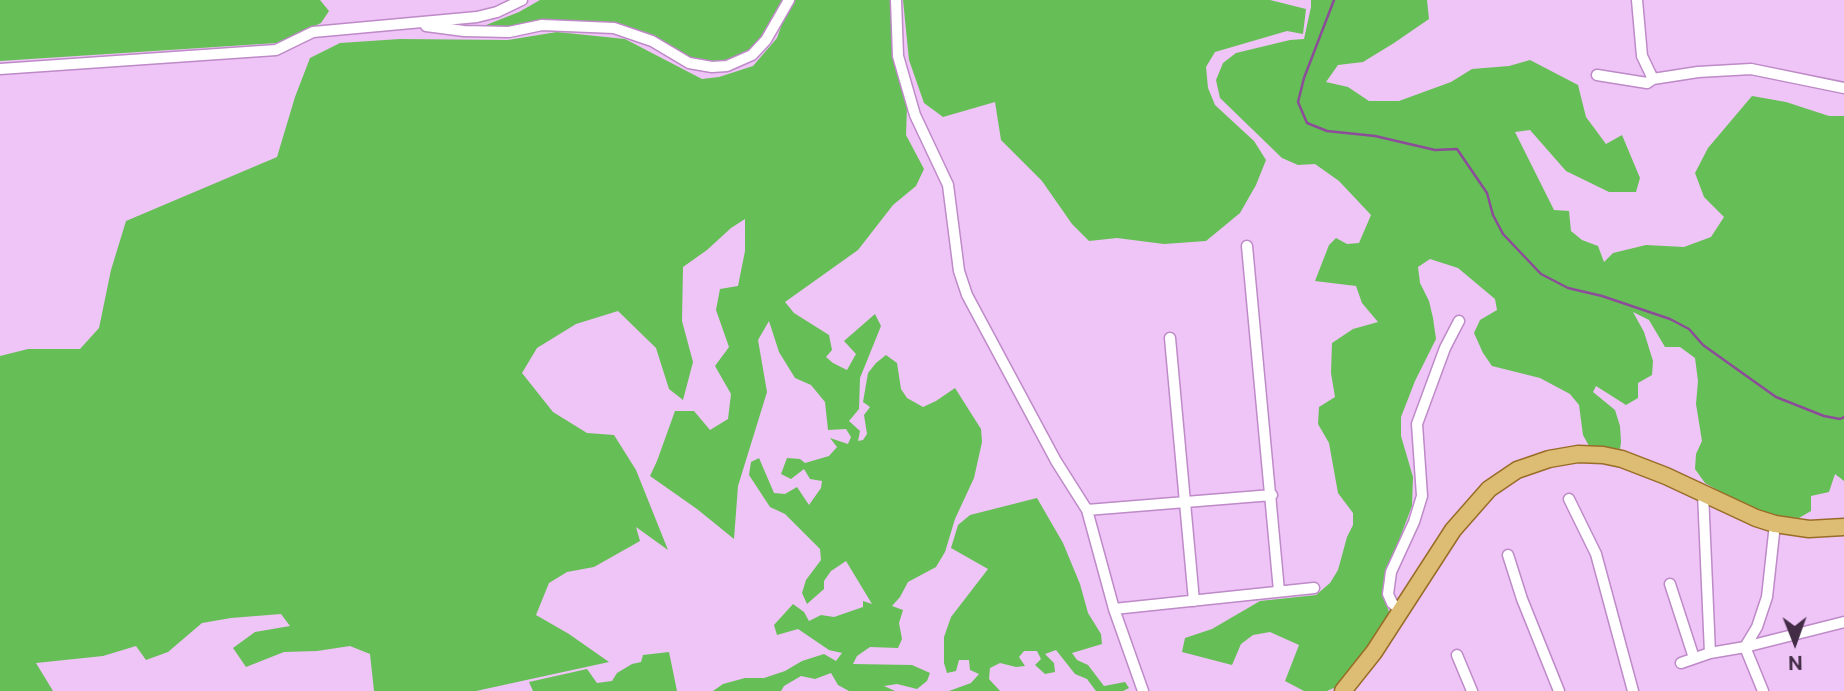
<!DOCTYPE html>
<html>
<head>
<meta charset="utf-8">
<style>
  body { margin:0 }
  #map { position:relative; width:1844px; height:691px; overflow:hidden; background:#efc4f7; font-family:"Public Sans",sans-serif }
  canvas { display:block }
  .north { position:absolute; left:1760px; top:607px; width:70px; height:70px; -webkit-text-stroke:5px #efc4f7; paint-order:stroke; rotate:179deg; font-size:19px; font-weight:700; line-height:28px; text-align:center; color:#422c46 }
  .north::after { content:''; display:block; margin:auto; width:24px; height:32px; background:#422c46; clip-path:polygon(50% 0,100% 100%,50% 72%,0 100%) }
</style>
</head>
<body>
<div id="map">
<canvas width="1844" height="691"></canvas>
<div class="north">N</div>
</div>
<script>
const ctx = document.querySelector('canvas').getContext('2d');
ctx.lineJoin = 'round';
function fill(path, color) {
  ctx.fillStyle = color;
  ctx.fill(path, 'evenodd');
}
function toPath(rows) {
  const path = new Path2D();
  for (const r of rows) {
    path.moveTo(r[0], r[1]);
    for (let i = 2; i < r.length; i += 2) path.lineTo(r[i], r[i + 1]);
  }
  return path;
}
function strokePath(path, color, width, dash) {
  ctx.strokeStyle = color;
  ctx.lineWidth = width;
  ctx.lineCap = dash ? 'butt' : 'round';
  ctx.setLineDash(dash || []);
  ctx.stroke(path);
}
fill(toPath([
  [0,0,320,0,329,11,321,23,277,43,0,61],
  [540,0,783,0,761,38,749,52,726,63,690,60,613,25,476,29,519,12],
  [794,0,891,0,892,44,907,107,906,135,924,169,916,186,893,205,858,250,785,302,794,313,829,335,832,350,826,357,833,363,847,370,856,354,844,341,875,314,881,326,860,378,859,409,849,421,860,431,858,441,863,440,867,434,864,415,870,407,863,402,868,373,876,363,886,355,897,363,901,389,907,398,923,407,936,401,955,388,981,429,982,442,974,478,955,519,945,552,936,567,908,582,900,597,892,606,903,610,899,623,902,639,898,648,870,647,857,656,853,664,912,665,930,673,927,681,917,689,897,684,884,686,895,691,849,691,838,685,831,673,815,679,801,676,784,686,781,691,713,691,723,684,745,678,764,678,785,671,802,661,824,654,836,661,842,653,829,650,798,629,777,635,774,625,793,604,804,612,809,621,821,615,834,617,863,607,863,601,872,604,846,561,831,571,824,581,824,589,807,604,802,593,806,580,821,560,820,549,785,514,770,507,749,475,751,462,759,458,774,493,785,494,797,487,809,505,821,488,822,481,810,479,804,469,791,479,781,474,787,458,800,459,805,463,829,456,837,447,830,438,848,444,851,437,846,429,828,430,825,402,811,385,795,378,779,352,769,321,758,340,767,392,738,486,734,539,697,509,650,476,657,461,675,411,694,411,710,430,728,419,731,394,715,366,729,347,716,310,720,289,738,286,745,251,745,219,731,228,707,250,683,267,682,321,693,362,683,400,669,389,656,348,618,311,576,324,537,348,522,373,553,412,587,433,614,435,636,470,668,550,636,527,640,541,594,567,567,572,549,583,536,615,569,634,609,662,476,691,374,691,370,654,350,646,317,651,284,652,246,667,233,648,255,632,290,626,281,614,231,618,202,623,168,652,146,660,136,646,103,656,36,663,53,691,0,691,0,356,28,349,80,349,99,328,111,270,126,221,277,157,295,97,310,58,340,43,400,39,508,40,557,32,625,39,702,79,719,77,753,66,777,38,785,15],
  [903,0,1270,0,1306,9,1303,34,1287,31,1215,52,1206,67,1208,88,1215,105,1254,141,1266,160,1256,185,1240,213,1206,241,1164,244,1117,238,1089,241,1072,224,1042,181,1001,140,995,102,943,117,924,103,909,60],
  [1311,0,1427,0,1429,19,1394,43,1363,62,1338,65,1326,82,1348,87,1369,101,1399,101,1451,82,1472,69,1509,66,1530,60,1578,85,1586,117,1606,144,1622,135,1640,178,1636,192,1609,192,1566,171,1530,130,1515,132,1554,210,1569,211,1571,231,1582,240,1598,246,1604,262,1613,253,1646,245,1684,247,1711,237,1724,217,1704,197,1695,173,1708,148,1752,96,1786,102,1829,116,1844,116,1844,481,1835,474,1829,492,1811,496,1811,511,1799,518,1777,516,1756,509,1737,501,1705,483,1695,469,1696,454,1702,441,1696,404,1698,381,1695,358,1680,347,1665,347,1649,320,1633,312,1644,332,1653,361,1652,375,1638,383,1638,398,1626,405,1596,386,1593,392,1615,410,1620,426,1621,442,1620,449,1589,446,1583,435,1579,405,1570,394,1540,378,1492,366,1483,353,1474,333,1480,320,1497,310,1495,299,1458,268,1430,259,1418,267,1420,283,1429,301,1433,318,1436,339,1415,381,1401,417,1401,436,1413,477,1412,506,1385,577,1383,594,1390,615,1357,665,1338,686,1327,691,1304,691,1285,681,1299,645,1270,632,1253,635,1241,644,1232,665,1182,652,1185,638,1212,629,1260,601,1316,595,1330,583,1338,570,1347,537,1353,525,1353,513,1338,493,1329,443,1318,424,1319,407,1335,397,1331,373,1332,343,1353,329,1378,322,1362,303,1356,286,1315,281,1329,245,1336,238,1347,244,1359,243,1371,215,1339,181,1315,164,1298,165,1282,158,1220,98,1216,80,1223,63,1236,53,1290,40,1304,39,1311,7],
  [1037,498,1063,543,1080,584,1088,613,1101,634,1102,644,1072,653,1077,660,1088,665,1104,686,1125,682,1129,688,1123,691,1096,691,1087,679,1075,674,1056,650,1045,654,1054,663,1055,672,1045,674,1035,665,1041,659,1037,651,1024,651,1019,657,1025,666,1016,667,1000,663,990,668,989,679,1000,691,949,691,971,683,979,674,970,670,969,660,959,660,956,671,947,673,944,663,944,637,951,617,988,569,951,548,958,525,970,515],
  [669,652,677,691,533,691,529,682,587,669,597,683,612,681,617,673,632,664,641,662,643,655]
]), '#66bf56');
strokePath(toPath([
  [1334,0,1304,78,1298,102,1307,123,1327,131,1375,136,1435,150,1457,149,1487,193,1493,215,1503,234,1541,274,1568,288,1602,296,1670,319,1689,329,1703,345,1776,397,1824,416,1840,419,1844,417]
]), '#8c4c99', 2.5);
const street = toPath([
  [896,0,898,56,915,115,948,185,959,271,967,295,1056,461,1087,510,1114,609,1143,691],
  [1637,0,1642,56,1653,79],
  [426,26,464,31,509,32,542,25,614,28,652,41,689,63,712,67,727,66,752,55,766,40,789,0],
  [0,69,276,50,313,32,477,17,497,12,522,0],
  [1597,75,1647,83,1653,79,1698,72,1751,69,1844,88],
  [1247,246,1279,591],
  [1170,338,1194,601],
  [1703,493,1710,653],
  [1569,499,1596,554,1633,691],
  [1087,510,1272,495],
  [1508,555,1522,599,1559,691],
  [1670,584,1694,658],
  [1114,609,1314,588],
  [1400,610,1392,603,1388,594,1391,572,1414,522,1422,496,1417,424,1445,348,1459,321],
  [1457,655,1472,691],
  [1681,663,1710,653,1745,647,1844,622],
  [1763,691,1745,647,1757,627,1767,597,1775,524]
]);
const primary = toPath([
  [1343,691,1374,652,1453,530,1489,489,1517,470,1549,459,1578,454,1603,455,1622,459,1666,476,1756,518,1775,524,1809,529,1844,527]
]);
strokePath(street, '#be8ac8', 13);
strokePath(primary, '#986d27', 19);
strokePath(street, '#fff', 10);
strokePath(primary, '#ddbc74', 16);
</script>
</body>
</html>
